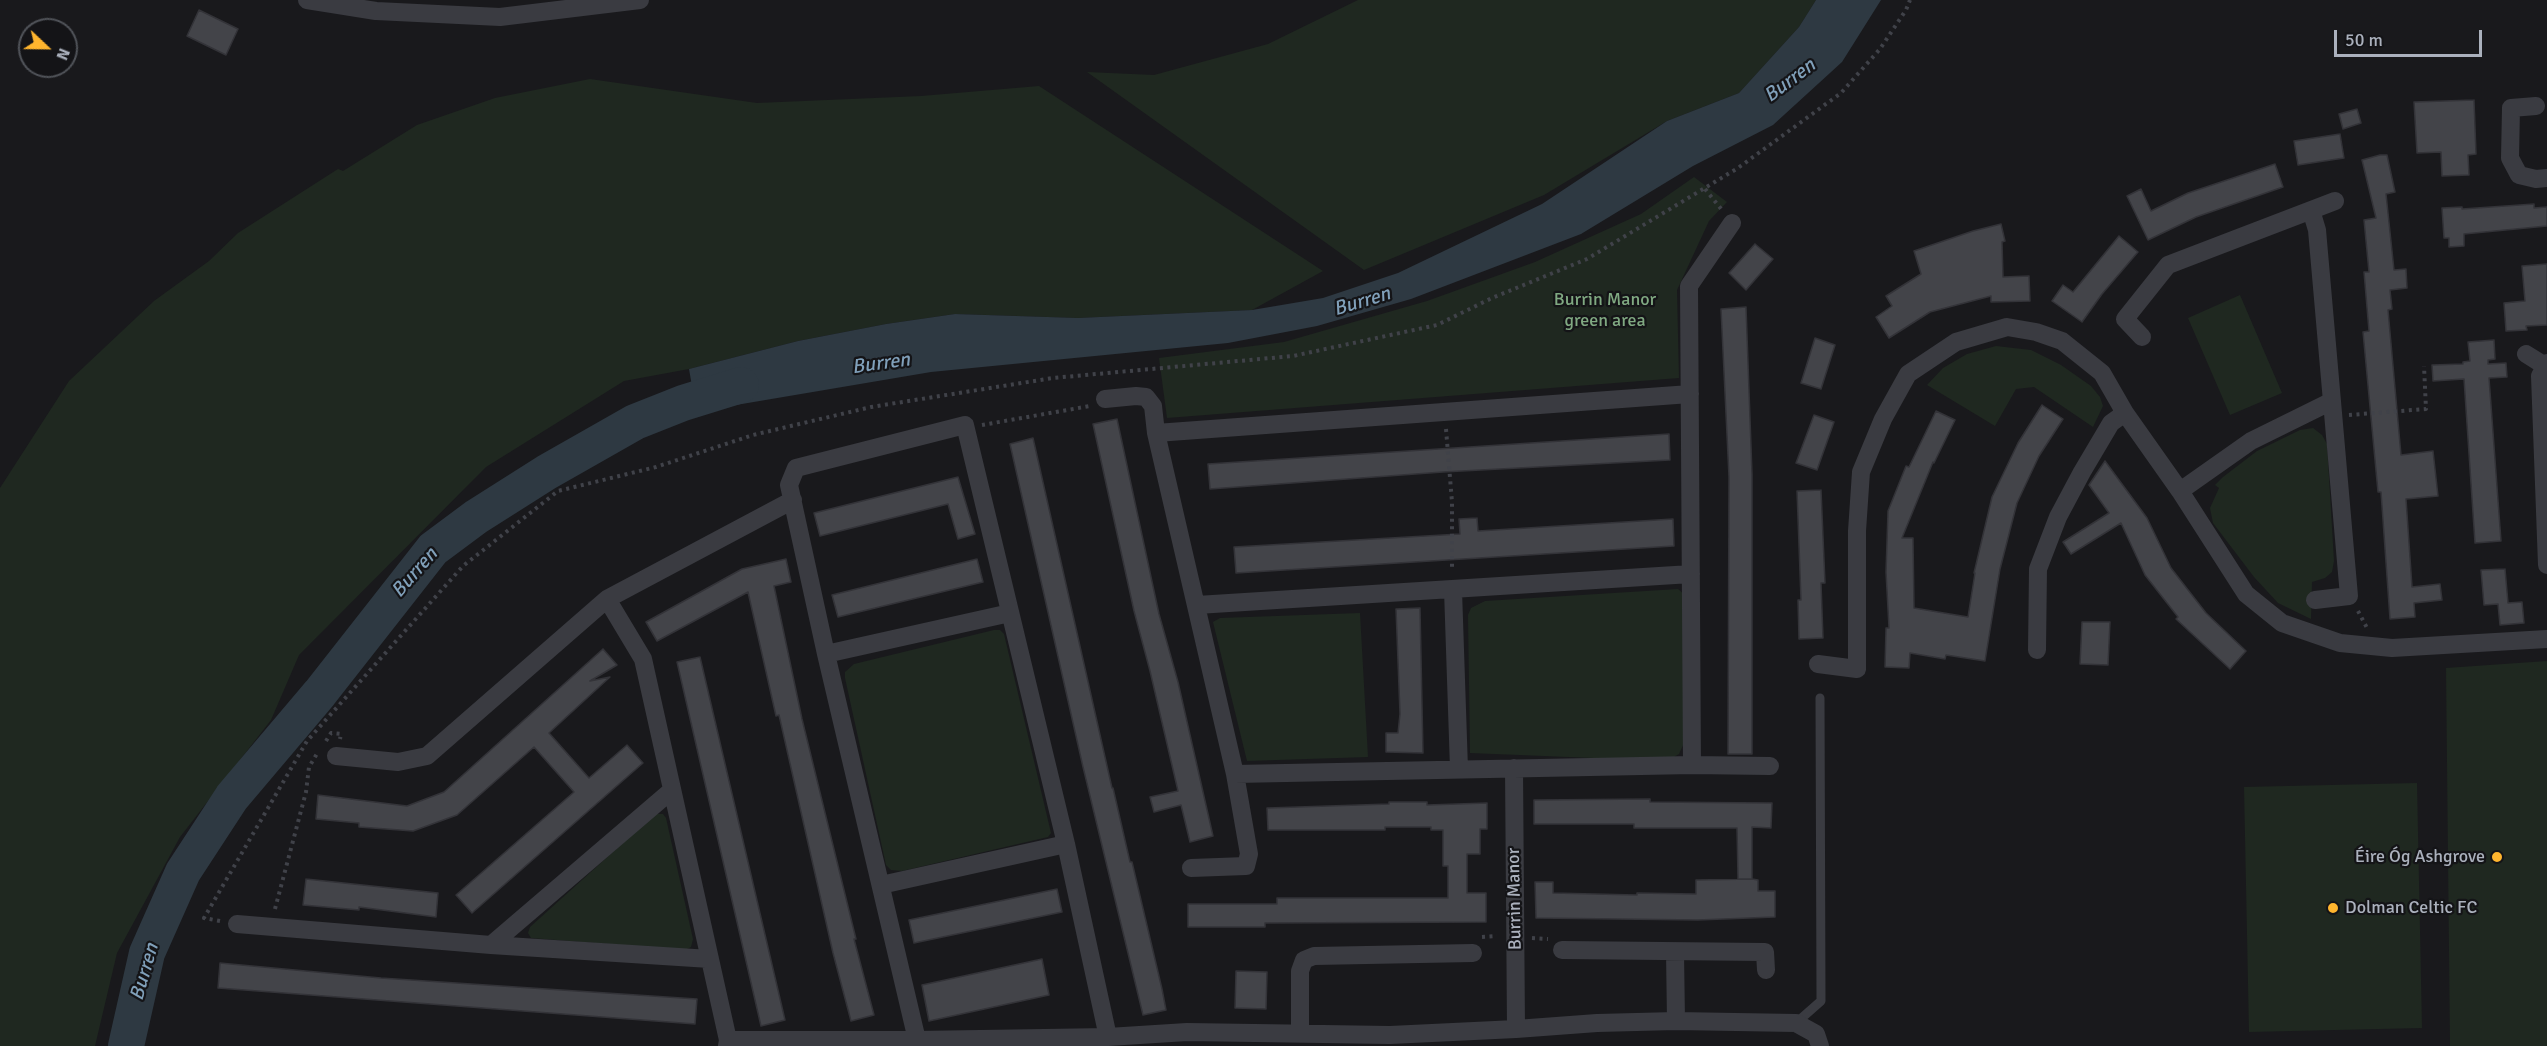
<!DOCTYPE html>
<html>
<head>
<meta charset="utf-8">
<style>
  body { margin:0 }
  #map { position:relative; width:2547px; height:1046px; overflow:hidden; background:#19191c; font-family:Signika,sans-serif }
  canvas { display:block }
  .north { position:absolute; left:18px; top:18px; width:60px; height:60px; box-sizing:border-box; background:#141417; border:2px solid #505359; border-radius:50%; rotate:112deg; font-size:16px; font-weight:700; line-height:24px; text-align:center; color:#abb1bd }
  .north::after { content:''; display:block; margin:auto; width:21px; height:27px; background:#ffb52e; clip-path:polygon(50% 0,100% 100%,50% 72%,0 100%) }
  .scale { position:absolute; left:2334px; top:30px; width:148px; height:27px; box-sizing:border-box; border:3px solid #abb1bd; border-top:0; padding-left:8px; font-size:18px; line-height:21px; white-space:nowrap; color:#abb1bd; -webkit-text-stroke:4px #141417; paint-order:stroke }
</style>
</head>
<body>
<div id="map">
<canvas width="2547" height="1046"></canvas>
<div class="north">N</div>
<div class="scale">50 m</div>
</div>
<script>
const ctx = document.querySelector('canvas').getContext('2d');
ctx.lineJoin = 'round';
function fill(path, color) {
  ctx.fillStyle = color;
  ctx.fill(path, 'evenodd');
}
function toPath(rows) {
  const path = new Path2D();
  for (const r of rows) {
    path.moveTo(r[0], r[1]);
    for (let i = 2; i < r.length; i += 2) path.lineTo(r[i], r[i + 1]);
  }
  return path;
}
function strokePath(path, color, width, dash) {
  ctx.strokeStyle = color;
  ctx.lineWidth = width;
  ctx.lineCap = dash ? 'butt' : 'round';
  ctx.setLineDash(dash || []);
  ctx.stroke(path);
}
function drawText(font, color, halo, rows, align = 'center') {
  ctx.font = font + ' Signika,sans-serif';
  ctx.lineWidth = 4.5;
  ctx.setLineDash([]);
  ctx.textBaseline = 'middle';
  ctx.strokeStyle = halo;
  ctx.fillStyle = color;
  for (const [text, x, y, turn = 0] of rows) {
    ctx.save();
    ctx.translate(x, y);
    ctx.rotate((+turn || 0) * Math.PI / 180);
    ctx.textAlign = isNaN(turn) ? turn : align;
    if (halo) ctx.strokeText(text, 0, 0);
    ctx.fillText(text, 0, 0);
    ctx.restore();
  }
}
fill(toPath([
  [1358,0,1816,0,1799,27,1739,93,1667,121,1544,195,1364,270,1087,72,1154,75,1268,44],
  [590,79,757,103,921,96,1039,86,1323,271,1252,310,1078,318,955,314,886,324,798,341,689,369,624,381,486,467,299,655,271,720,180,837,117,953,95,1046,0,1046,0,488,69,381,154,301,209,261,238,233,338,169,343,171,417,125,495,98],
  [1694,177,1727,202,1709,221,1677,290,1679,378,1167,418,1159,358,1284,342,1427,301,1535,262,1641,214],
  [2240,295,2282,393,2230,415,2188,318],
  [1996,346,2031,350,2061,365,2091,386,2100,397,2103,406,2093,427,2034,387,2016,389,1995,426,1927,385,1943,368,1967,354],
  [2313,428,2322,435,2327,444,2334,561,2332,572,2325,578,2312,582,2311,619,2278,603,2254,577,2213,523,2210,508,2219,488,2215,485,2223,477,2257,451,2300,430],
  [1678,589,1685,595,1685,741,1679,754,1667,761,1470,753,1468,615,1471,608,1485,601],
  [1360,613,1368,757,1247,761,1213,622,1220,618],
  [994,630,1000,630,1004,634,1051,833,1048,837,902,871,891,870,886,865,845,678,845,672,854,664],
  [2547,661,2547,1046,2450,1046,2446,668],
  [2417,783,2422,1028,2249,1032,2244,787],
  [655,814,663,814,666,818,693,939,691,947,685,950,531,938,528,933,530,927]
]), '#1f2820');
fill(toPath([
  [1816,0,1881,0,1842,62,1773,125,1693,166,1581,234,1411,299,1317,326,1228,343,931,372,730,406,696,409,689,369,798,341,886,324,955,314,1078,318,1252,310,1323,298,1398,273,1542,204,1667,121,1739,93,1799,27]
]), '#2e3942');
strokePath(toPath([
  [126,1046,147,953,183,872,232,797,320,693,433,549,476,517,547,472,635,422,683,403,741,385]
]), '#2e3942', 36);
const building = toPath([
  [199,10,238,29,226,55,187,36,199,10],
  [2474,100,2476,154,2468,155,2469,175,2442,176,2441,152,2417,153,2414,102,2474,100],
  [2357,109,2361,123,2343,129,2339,114,2357,109],
  [2340,134,2344,158,2298,165,2294,141,2340,134],
  [2380,155,2387,155,2395,192,2386,194,2394,270,2406,269,2407,288,2390,290,2392,309,2388,310,2401,455,2433,451,2438,496,2406,499,2412,587,2440,584,2442,600,2414,603,2415,617,2390,619,2381,492,2378,492,2363,332,2369,331,2364,272,2369,272,2364,220,2376,218,2362,160,2380,155],
  [2275,164,2283,187,2196,217,2148,240,2127,196,2141,189,2151,211,2188,193,2275,164],
  [2534,204,2534,208,2547,207,2547,226,2464,234,2464,246,2449,247,2449,238,2444,238,2442,208,2462,207,2462,209,2534,204],
  [2001,224,2005,241,2002,242,2003,277,2029,276,2030,301,1991,302,1991,296,1930,312,1889,338,1876,317,1892,306,1886,296,1921,274,1914,251,1973,231,2001,224],
  [2119,236,2138,252,2102,294,2082,322,2052,301,2063,285,2073,292,2119,236],
  [1755,244,1773,259,1746,290,1729,273,1755,244],
  [2547,264,2547,325,2526,326,2527,330,2506,331,2504,303,2525,301,2522,266,2547,264],
  [1746,307,1752,474,1752,754,1728,754,1729,477,1721,309,1746,307],
  [1815,338,1835,345,1821,389,1801,383,1815,338],
  [2494,340,2495,359,2488,360,2488,364,2506,363,2507,377,2489,378,2501,541,2475,543,2464,379,2433,381,2432,365,2463,364,2463,362,2470,361,2468,342,2494,340],
  [2042,405,2063,419,2039,456,2017,503,2000,569,1985,661,1946,655,1945,659,1910,653,1909,668,1885,667,1886,628,1889,628,1886,572,1888,511,1906,466,1909,467,1936,411,1955,420,1934,463,1933,462,1902,538,1913,538,1914,608,1968,617,1975,573,1974,573,1992,497,2018,443,2042,405],
  [1814,415,1834,422,1817,470,1796,463,1814,415],
  [1117,419,1159,614,1178,682,1213,836,1190,842,1181,805,1154,812,1150,797,1178,791,1150,671,1134,611,1093,424,1117,419],
  [1669,434,1670,460,1443,472,1210,489,1208,464,1669,434],
  [1033,438,1112,788,1113,788,1130,862,1132,862,1162,989,1166,1010,1143,1015,1083,767,1010,444,1033,438],
  [2105,461,2147,518,2171,568,2206,613,2246,651,2230,669,2176,619,2178,617,2145,575,2121,523,2071,554,2063,542,2109,513,2089,485,2105,461],
  [958,477,975,534,958,539,948,504,820,536,814,513,958,477],
  [1821,490,1825,583,1821,583,1823,638,1799,639,1798,600,1801,600,1797,491,1821,490],
  [1477,518,1478,531,1673,519,1674,546,1236,573,1234,547,1460,534,1459,519,1477,518],
  [786,559,791,582,774,586,802,719,856,939,854,939,874,1015,851,1021,833,953,779,715,776,716,748,592,657,641,646,622,742,569,786,559],
  [977,559,983,582,838,617,832,595,977,559],
  [2505,569,2508,603,2522,602,2524,623,2500,625,2498,604,2484,605,2481,570,2505,569],
  [1420,608,1423,753,1386,752,1386,733,1398,733,1400,714,1396,609,1420,608],
  [2082,622,2110,622,2108,665,2080,664,2082,622],
  [603,649,617,665,590,681,610,677,549,733,589,778,627,745,643,763,472,913,456,895,574,792,534,747,457,815,413,831,359,827,359,823,316,819,318,795,407,806,444,792,603,649],
  [700,657,785,1020,761,1026,677,662,700,657],
  [1650,799,1650,802,1772,803,1771,828,1752,827,1752,879,1738,879,1737,828,1634,828,1634,824,1534,824,1534,800,1650,799],
  [1389,802,1427,802,1427,805,1487,803,1487,829,1480,829,1480,854,1467,854,1467,893,1486,893,1486,922,1265,923,1265,927,1188,927,1188,904,1277,904,1277,898,1448,898,1448,866,1443,866,1443,830,1431,830,1431,827,1385,827,1385,830,1268,830,1267,808,1389,804,1389,802],
  [306,879,438,893,436,917,359,907,359,910,303,905,306,879],
  [1752,879,1758,880,1758,891,1775,891,1775,917,1698,920,1536,918,1535,882,1553,882,1553,893,1637,895,1637,893,1696,894,1696,880,1752,879],
  [1057,889,1062,912,914,943,909,920,1057,889],
  [1042,959,1049,995,929,1021,922,985,1042,959],
  [220,963,381,978,697,999,695,1024,218,988,220,963],
  [1236,971,1267,972,1266,1009,1235,1008,1236,971]
]);
fill(building, '#434449');
strokePath(building, '#333338', 1.5);
strokePath(toPath([
  [1705,189,1722,210],
  [2349,415,2426,409,2424,366],
  [982,425,1090,406],
  [1446,429,1452,502,1452,571],
  [2358,611,2367,628],
  [326,741,331,733,341,734,340,739],
  [275,909,306,792,309,767,318,752],
  [220,921,204,918,307,741,463,566,558,491,656,467,753,435,871,407,1053,378,1293,356,1437,325,1492,298,1587,259,1738,168,1841,93,1880,49,1906,10,1910,0],
  [1482,937,1497,936],
  [1532,938,1548,939]
]), '#404249', 4, [3, 4.5]);
strokePath(toPath([
  [1796,1023,1821,1001,1820,698]
]), '#3a3b41', 9);
strokePath(toPath([
  [307,0,376,11,500,17,640,0],
  [2536,106,2511,108,2510,158,2519,175,2536,179,2547,178],
  [2311,210,2317,230,2349,596,2315,600],
  [2142,337,2125,319,2168,265,2335,201],
  [2526,354,2545,366],
  [2547,363,2540,376,2547,565],
  [1105,399,1136,396,1146,397,1153,406,1156,433,1235,774,1249,854,1246,866,1191,868],
  [1156,433,1690,394],
  [2180,491,2251,441,2332,401],
  [1453,590,1459,769],
  [1197,605,1691,574],
  [2037,650,2038,569,2058,517,2082,472,2111,423,2125,413],
  [826,654,1010,613],
  [1818,664,1857,669,1857,531,1861,472,1883,419,1908,374,1956,342,2007,327,2036,332,2062,341,2102,373,2125,413,2180,491,2246,594,2282,623,2340,643,2392,648,2547,639],
  [336,756,398,762,427,756,607,599],
  [1692,765,1689,286,1732,223],
  [1514,768,1516,1029],
  [1235,774,1692,765,1770,766],
  [881,885,1066,844],
  [237,924,491,945,710,959],
  [491,945,672,790],
  [1562,950,1765,952,1766,970],
  [1675,952,1676,1021],
  [1300,1032,1300,971,1304,960,1314,956,1473,953],
  [728,1040,917,1040,1108,1037,1187,1032,1390,1035,1516,1029,1597,1023,1676,1021,1796,1023,1816,1034,1820,1046],
  [917,1040,826,654,789,485,796,468,965,425,1066,844,1108,1037],
  [727,1046,728,1040,643,659,607,599,793,500]
]), '#3a3b41', 18);
for (const [x, y, r, color] of [
  [2497,857,6,"#ffb52e"],
  [2333,908,6,"#ffb52e"]
]) {
  const dot = new Path2D();
  dot.arc(x, y, r, 0, 2 * Math.PI);
  ctx.fillStyle = color;
  ctx.fill(dot);
  strokePath(dot, '#141417', 2);
}
drawText('18px', '#80a982', '#141417', [
  ["Burrin Manor",1605,300],
  ["green area",1605,321]
]);
drawText('18px', '#abb1bd', '#141417', [
  ["Éire Óg Ashgrove",2485,857],
  ["Dolman Celtic FC",2345,908,"left"]
], 'right');
drawText('18px', '#abb1bd', '#141417', [
  ["Burrin Manor",1515,899,-91]
]);
drawText('italic 20px', '#80a0ba', '#141417', [
  ["Burren",1790,81,-37],
  ["Burren",1362,302,-17],
  ["Burren",881,364,-8],
  ["Burren",415,573,-49],
  ["Burren",145,972,-74]
]);
</script>
</body>
</html>
